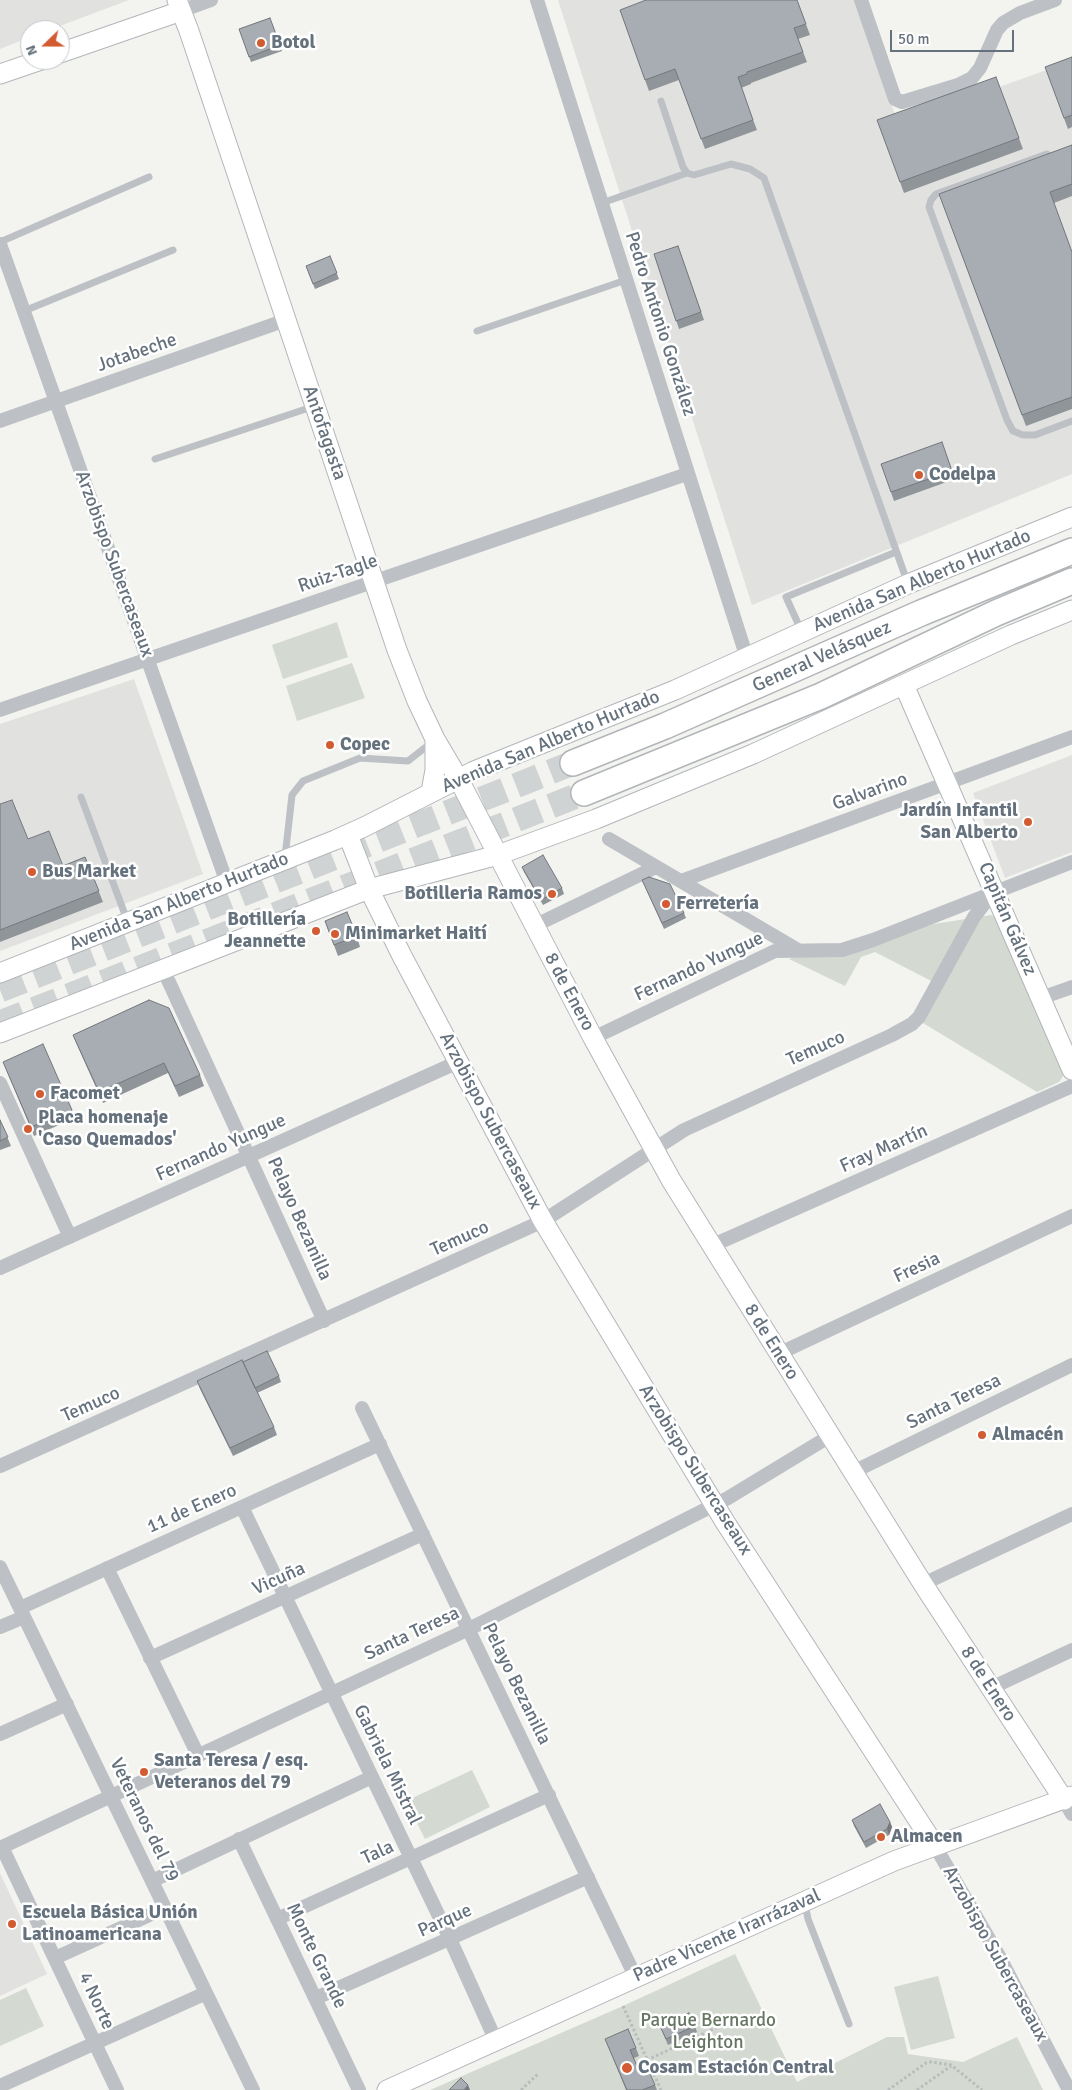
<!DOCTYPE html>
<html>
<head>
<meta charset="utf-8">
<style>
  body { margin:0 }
  #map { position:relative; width:1072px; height:2090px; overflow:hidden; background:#f3f3f0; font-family:Signika,sans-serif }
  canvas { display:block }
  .north { position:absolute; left:20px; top:20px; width:50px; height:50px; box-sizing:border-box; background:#fff; border:1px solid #c1c7cb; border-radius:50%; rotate:248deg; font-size:14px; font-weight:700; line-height:20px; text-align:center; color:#65727e }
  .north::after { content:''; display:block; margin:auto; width:18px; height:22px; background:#d25b31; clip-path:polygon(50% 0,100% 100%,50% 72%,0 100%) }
  .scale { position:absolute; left:890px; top:30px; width:124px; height:22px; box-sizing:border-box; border:2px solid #65727e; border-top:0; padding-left:6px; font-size:15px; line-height:18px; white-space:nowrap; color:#65727e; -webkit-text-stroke:4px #fff; paint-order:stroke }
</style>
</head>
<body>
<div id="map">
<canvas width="1072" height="2090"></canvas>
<div class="north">N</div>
<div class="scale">50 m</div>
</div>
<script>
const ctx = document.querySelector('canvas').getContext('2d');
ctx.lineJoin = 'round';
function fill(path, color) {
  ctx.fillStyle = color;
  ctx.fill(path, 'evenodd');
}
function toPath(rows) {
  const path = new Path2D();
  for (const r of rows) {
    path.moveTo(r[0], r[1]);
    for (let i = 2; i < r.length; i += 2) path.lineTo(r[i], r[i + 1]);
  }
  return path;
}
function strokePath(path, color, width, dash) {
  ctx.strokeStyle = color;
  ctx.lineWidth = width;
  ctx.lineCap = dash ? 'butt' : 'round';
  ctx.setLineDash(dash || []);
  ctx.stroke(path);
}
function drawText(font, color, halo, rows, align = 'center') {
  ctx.font = font + ' Signika,sans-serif';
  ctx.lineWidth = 5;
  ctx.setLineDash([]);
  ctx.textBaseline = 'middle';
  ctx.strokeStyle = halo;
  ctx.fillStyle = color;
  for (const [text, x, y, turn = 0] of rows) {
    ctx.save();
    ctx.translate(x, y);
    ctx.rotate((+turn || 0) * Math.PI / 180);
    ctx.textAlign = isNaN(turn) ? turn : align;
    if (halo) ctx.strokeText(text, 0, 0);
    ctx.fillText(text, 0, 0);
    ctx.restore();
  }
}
fill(toPath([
  [0,0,129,0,49,30,30,30,30,37,0,49],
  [558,0,854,0,898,123,1072,61,1072,474,752,605],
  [134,679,203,874,0,951,0,724],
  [1072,755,1072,852,1005,878,973,793],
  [0,1873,47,1974,0,1996]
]), '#e1e2e0');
fill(toPath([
  [337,622,348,657,283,679,272,645],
  [352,663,365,698,297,721,286,686],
  [991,915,999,919,1064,1075,1059,1082,1037,1092,923,1023,943,987,875,952,861,957,845,986,789,959,804,953,915,927],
  [472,1770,490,1807,425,1839,406,1801],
  [735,1954,797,2082,887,2037,904,2037,908,2054,963,2062,1017,2037,1043,2090,430,2090,623,2006],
  [938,1976,955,2038,911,2050,894,1987],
  [26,1988,44,2026,0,2046,0,2000]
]), '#d4dad1');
strokePath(toPath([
  [0,990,573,763],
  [0,1023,584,793]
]), '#d0d3d4', 25, [25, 12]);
const secondary = toPath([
  [177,0,189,31,397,650,417,701,435,739,458,778,593,1038,671,1180,923,1584,1064,1800],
  [60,53,181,11],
  [0,74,41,60],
  [904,685,1072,1070],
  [431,792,435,770,435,741],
  [348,835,369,889,402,956,543,1221,725,1522,935,1846],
  [0,973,335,840,364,827,474,771,675,690,908,584,1072,517],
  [0,1033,369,889,498,855,596,819,753,754,1011,635,1072,610],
  [387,2090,894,1861,1072,1796]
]);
const highway = toPath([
  [573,763,665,726,921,613,1072,551],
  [584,793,821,696,996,613,1072,581]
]);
strokePath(secondary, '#b2b6ba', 21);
strokePath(highway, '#b2b5b8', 28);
strokePath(toPath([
  [623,2006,661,2090],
  [647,2060,733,2020],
  [521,2090,539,2073],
  [888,2090,926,2063,931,2062,951,2065,982,2090],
  [917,2090,951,2066]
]), '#b9bbbd', 3, [2.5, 2.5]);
strokePath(toPath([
  [661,101,683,167,687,173,694,175,731,164,750,169,764,178,908,584],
  [1047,154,936,194,931,200,929,207,1007,420,1013,431,1023,435,1035,435,1072,421],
  [602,203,687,173],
  [0,242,149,177],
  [24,311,173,250],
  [477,331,626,280],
  [155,459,315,406],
  [801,630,786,597,896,552],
  [81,797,127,920],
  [285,857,292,795,303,781,360,758,408,761,431,743],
  [805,1904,808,1919,849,2024]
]), '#bdc0c4', 7);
strokePath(toPath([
  [537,0,747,658],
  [861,0,895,99,902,102,958,85,972,78,980,68,997,30,1003,23,1020,13,1055,0],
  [181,11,211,0],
  [0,244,227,883],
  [0,421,286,320],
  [0,710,687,474],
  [609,839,798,950],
  [681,881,1072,737],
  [534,926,656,867],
  [163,969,324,1321],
  [1041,998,1072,987],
  [593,1038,775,951,842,950,873,940,1072,862],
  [0,1083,70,1237],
  [711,1246,1072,1086],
  [0,1268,458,1062],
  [778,1354,1072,1216],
  [362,1408,636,1978],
  [0,1466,543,1221,684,1130,892,1035,912,1024,919,1017,974,917,994,891],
  [853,1472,1072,1365],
  [242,1507,450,1939,496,2041],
  [0,1567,253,2090],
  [107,1568,198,1755],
  [923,1584,1072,1514],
  [20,1608,380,1444],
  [0,1627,24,1617],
  [150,1658,423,1534],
  [991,1688,1072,1650],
  [0,1734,67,1704],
  [1064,1800,1072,1814],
  [239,1839,359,2090],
  [935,1846,999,1956,1069,2090],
  [2,1847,117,2090],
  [0,1848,469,1629,728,1498,830,1436],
  [152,1881,372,1777],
  [277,1919,549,1795],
  [55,1958,165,1908],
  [316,1998,588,1877],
  [0,2086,206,1993]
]), '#bdc0c4', 14);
strokePath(secondary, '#fff', 19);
strokePath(highway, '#fff', 25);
fill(toPath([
  [797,0,810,35,798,39,807,62,751,83,751,84,741,88,757,130,705,149,679,80,649,91,620,10],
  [270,18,282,51,251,62,239,29],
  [1072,57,1072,127,1068,129,1045,67],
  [996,77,1023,149,904,193,877,120],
  [1072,145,1072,196,1054,203,1072,252,1072,409,1026,426,939,194],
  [678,246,704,320,679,329,654,254],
  [330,256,339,279,315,289,306,266],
  [942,442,955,479,894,501,881,464],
  [0,804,28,839,63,866,85,857,103,902,0,942],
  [522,867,562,888,564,894,543,905,524,872],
  [642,880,684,913,686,918,664,929],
  [325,921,357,936,360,947,338,956],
  [149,1000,200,1075,204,1086,179,1097,168,1073,103,1103,77,1045,73,1035],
  [3,1062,72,1110,75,1118,34,1136],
  [0,1120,11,1146,0,1150],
  [243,1362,279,1376,281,1382,257,1393,274,1427,277,1435,233,1456,200,1389,197,1381],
  [852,1820,890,1822,892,1827,889,1835,866,1848,854,1826],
  [660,2026,695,2026,697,2032,668,2045],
  [605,2039,636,2048,639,2056,634,2058,640,2073,655,2085,657,2090,626,2090]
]), '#909599');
fill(toPath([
  [890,1822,892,1827,889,1835,887,1829],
  [468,2085,470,2090,464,2090]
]), '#75797d');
const building = toPath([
  [646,0,797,0,806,24,794,28,803,52,747,72,747,74,738,77,753,120,701,139,675,69,645,80,620,10,646,0],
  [270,18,280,45,249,57,239,29,270,18],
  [1072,57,1072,115,1064,118,1045,67,1072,57],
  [996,77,1019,138,900,182,877,120,996,77],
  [1072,145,1072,184,1050,192,1072,252,1072,397,1022,415,939,194,1072,145],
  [678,246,701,312,676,321,654,254,678,246],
  [330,256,337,273,313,284,306,266,330,256],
  [942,442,952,471,891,492,881,464,942,442],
  [12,800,28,839,49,831,63,866,85,857,99,891,0,930,0,804,12,800],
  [543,855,562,888,541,900,522,867,543,855],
  [649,877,670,884,684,913,662,923,642,880,649,877],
  [347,912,357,936,334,945,325,921,347,912],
  [149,1000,169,1008,200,1075,175,1086,164,1063,99,1092,73,1035,149,1000],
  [43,1044,72,1110,31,1127,3,1062,43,1044],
  [0,1120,8,1137,0,1141,0,1120],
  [267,1351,279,1376,255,1388,243,1362,267,1351],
  [242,1360,274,1427,230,1448,197,1381,242,1360],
  [880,1804,890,1822,887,1829,864,1842,852,1820,880,1804],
  [689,2013,695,2026,666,2039,660,2026,689,2013],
  [628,2029,636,2048,630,2050,640,2073,648,2069,655,2085,642,2090,627,2090,605,2039,628,2029],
  [461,2078,468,2085,464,2090,449,2090,461,2078]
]);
fill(building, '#a7adb2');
strokePath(building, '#75797d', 1);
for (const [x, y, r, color] of [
  [261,43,5,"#d25b31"],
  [919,475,5,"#d25b31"],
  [330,745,5,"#d25b31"],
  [1028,822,5,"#d25b31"],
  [32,872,5,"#d25b31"],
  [552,894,5,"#d25b31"],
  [666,904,5,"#d25b31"],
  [316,931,5,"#d25b31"],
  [335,934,5,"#d25b31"],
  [40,1094,5,"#d25b31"],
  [28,1129,5,"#d25b31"],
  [982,1435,5,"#d25b31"],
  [144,1772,5,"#d25b31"],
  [881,1837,5,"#d25b31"],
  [12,1924,5,"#d25b31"],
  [627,2068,6,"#d25b31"]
]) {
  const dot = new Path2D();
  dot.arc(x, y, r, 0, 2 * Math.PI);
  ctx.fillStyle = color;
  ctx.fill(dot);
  strokePath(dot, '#fff', 2);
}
drawText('bold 19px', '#65727e', '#fff', [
  ["Botol",271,43],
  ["Codelpa",929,475],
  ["Copec",340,745],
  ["Jardín Infantil",1018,811,"right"],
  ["San Alberto",1018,833,"right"],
  ["Bus Market",42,872],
  ["Botilleria Ramos",542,894,"right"],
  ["Ferretería",676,904],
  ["Botillería",306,920,"right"],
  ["Jeannette",306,942,"right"],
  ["Minimarket Haití",345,934],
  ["Facomet",50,1094],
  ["Placa homenaje",38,1118],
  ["'Caso Quemados'",38,1140],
  ["Almacén",992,1435],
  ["Santa Teresa / esq.",154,1761],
  ["Veteranos del 79",154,1783],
  ["Almacen",891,1837],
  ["Escuela Básica Unión",22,1913],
  ["Latinoamericana",22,1935],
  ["Cosam Estación Central",638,2068]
], 'left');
drawText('19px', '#65727e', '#fff', [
  ["Pedro Antonio González",660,324,72],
  ["Jotabeche",137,353,-19],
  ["Antofagasta",324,433,71],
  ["Arzobispo Subercaseaux",114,564,70],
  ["Ruiz-Tagle",338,574,-19],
  ["Avenida San Alberto Hurtado",922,581,-23],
  ["General Velásquez",822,657,-24],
  ["Avenida San Alberto Hurtado",551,742,-23],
  ["Galvarino",870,792,-20],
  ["Avenida San Alberto Hurtado",179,902,-22],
  ["Capitán Gálvez",1007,919,67],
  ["Fernando Yungue",699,967,-25],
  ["8 de Enero",569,992,62],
  ["Temuco",816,1049,-24],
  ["Arzobispo Subercaseaux",490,1121,62],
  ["Fernando Yungue",221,1148,-24],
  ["Fray Martín",884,1149,-24],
  ["Pelayo Bezanilla",299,1219,66],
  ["Temuco",460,1239,-24],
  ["Fresia",917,1268,-25],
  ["8 de Enero",771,1342,58],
  ["Santa Teresa",954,1402,-26],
  ["Temuco",91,1405,-24],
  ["Arzobispo Subercaseaux",695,1470,58],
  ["11 de Enero",192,1509,-24],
  ["Vicuña",279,1579,-24],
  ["Santa Teresa",412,1634,-25],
  ["Pelayo Bezanilla",516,1684,64],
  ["8 de Enero",988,1684,57],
  ["Gabriela Mistral",387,1765,64],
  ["Veteranos del 79",144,1820,64],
  ["Tala",378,1853,-25],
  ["Parque",445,1921,-24],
  ["Padre Vicente Irarrázaval",727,1936,-24],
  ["Arzobispo Subercaseaux",995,1954,61],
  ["Monte Grande",316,1956,64],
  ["4 Norte",96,2001,65]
]);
drawText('19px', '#667663', '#fff', [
  ["Parque Bernardo",708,2021],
  ["Leighton",708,2043]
]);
</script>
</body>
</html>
